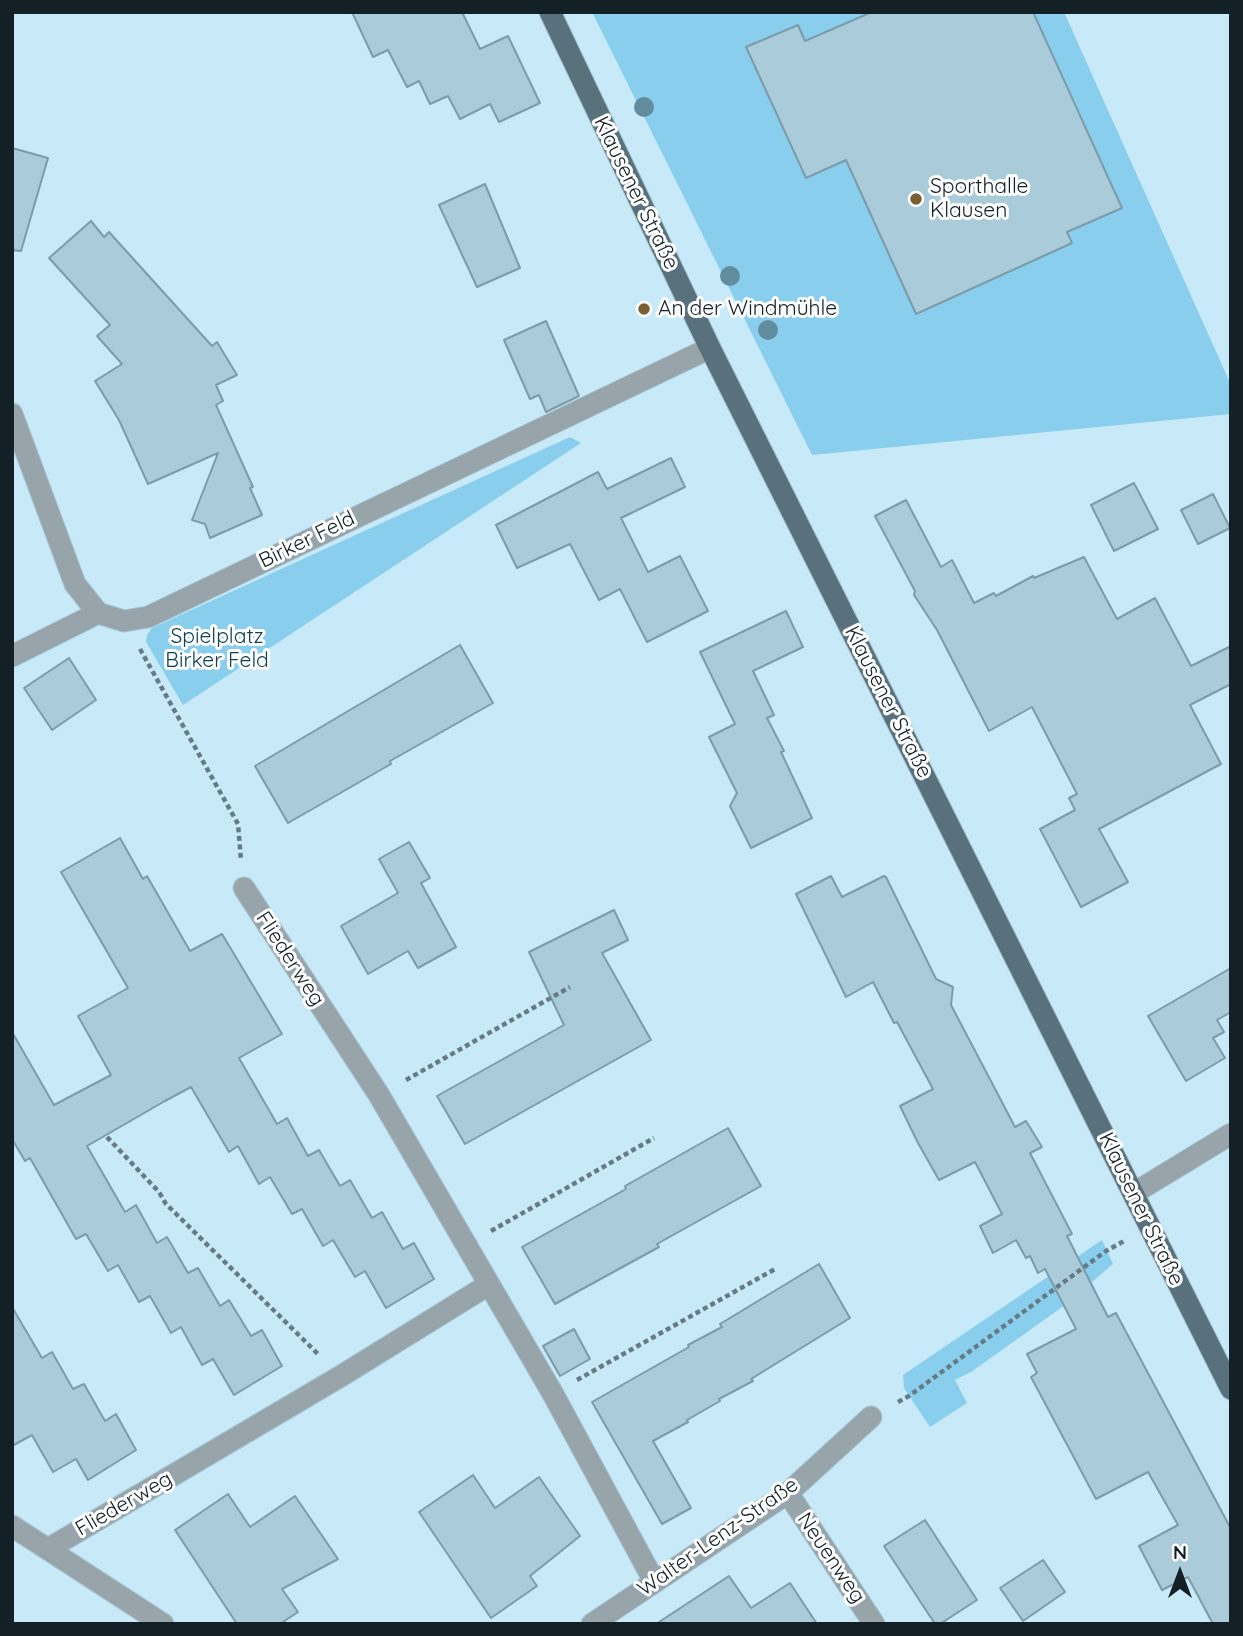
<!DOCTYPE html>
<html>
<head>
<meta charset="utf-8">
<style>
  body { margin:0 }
  #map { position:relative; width:1243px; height:1636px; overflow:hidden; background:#c7e9f8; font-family:Quicksand,sans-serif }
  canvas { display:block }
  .frame { position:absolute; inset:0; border:14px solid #132025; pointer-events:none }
  .north { position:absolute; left:1145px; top:1538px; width:70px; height:70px; -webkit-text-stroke:5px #fff; paint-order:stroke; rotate:0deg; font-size:19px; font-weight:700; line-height:28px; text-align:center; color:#132025 }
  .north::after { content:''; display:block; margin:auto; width:24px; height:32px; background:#132025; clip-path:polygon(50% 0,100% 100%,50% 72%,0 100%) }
</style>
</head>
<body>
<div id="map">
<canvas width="1243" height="1636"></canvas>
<div class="frame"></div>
<div class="north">N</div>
</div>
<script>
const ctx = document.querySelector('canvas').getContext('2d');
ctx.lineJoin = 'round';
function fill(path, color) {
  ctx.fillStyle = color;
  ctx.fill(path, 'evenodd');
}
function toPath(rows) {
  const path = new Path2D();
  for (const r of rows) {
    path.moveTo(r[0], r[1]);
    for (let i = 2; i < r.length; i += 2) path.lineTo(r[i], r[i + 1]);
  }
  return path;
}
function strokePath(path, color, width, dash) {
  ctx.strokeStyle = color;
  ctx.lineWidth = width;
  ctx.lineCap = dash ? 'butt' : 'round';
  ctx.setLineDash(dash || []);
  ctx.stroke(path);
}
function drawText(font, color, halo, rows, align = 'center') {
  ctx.font = font + ' Quicksand,sans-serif';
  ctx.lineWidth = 6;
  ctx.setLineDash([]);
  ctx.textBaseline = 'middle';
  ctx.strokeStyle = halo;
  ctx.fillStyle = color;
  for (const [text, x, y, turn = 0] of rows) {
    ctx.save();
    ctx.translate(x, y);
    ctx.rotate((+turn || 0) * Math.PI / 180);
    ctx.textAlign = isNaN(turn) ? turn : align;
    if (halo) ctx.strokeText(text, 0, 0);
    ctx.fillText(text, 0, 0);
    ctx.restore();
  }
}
fill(toPath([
  [592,12,1064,12,1231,385,1231,414,812,455],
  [570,437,581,443,183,705,146,642,147,635,152,628],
  [1102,1240,1113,1264,1065,1305,971,1372,955,1380,967,1403,930,1427,904,1388,903,1375]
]), '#89cfed');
const building = toPath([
  [352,12,462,12,480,49,508,36,540,103,499,122,490,104,460,119,448,96,430,104,419,81,407,87,388,50,373,57,352,12],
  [872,12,1033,12,1122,208,1067,232,1072,243,916,314,846,160,806,178,746,47,798,25,805,41,872,12],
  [12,148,48,158,21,251,12,250,12,148],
  [485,184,520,268,477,287,439,205,485,184],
  [91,221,104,237,109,232,212,346,217,342,237,375,216,385,223,401,216,405,253,487,250,488,262,515,210,538,205,524,192,520,218,453,148,484,119,420,95,381,122,364,97,336,110,325,49,258,91,221],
  [546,321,579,396,546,412,539,395,530,399,504,340,546,321],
  [671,458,685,487,621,518,648,572,680,556,708,611,647,642,620,589,599,600,570,544,517,568,496,525,598,472,607,489,671,458],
  [1134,483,1158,529,1114,551,1091,505,1134,483],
  [1213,494,1230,528,1198,544,1181,510,1213,494],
  [906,500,941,567,952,560,974,603,994,593,996,596,1033,576,1034,578,1084,557,1117,619,1155,598,1191,666,1231,646,1231,684,1190,705,1221,764,1099,829,1128,882,1081,907,1040,829,1075,810,1069,798,1077,794,1032,707,989,731,937,630,914,595,915,591,875,516,906,500],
  [786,611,803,647,753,671,774,715,767,718,784,751,781,752,812,818,751,848,730,806,737,793,709,737,735,724,700,652,786,611],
  [460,645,493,703,390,761,391,764,288,823,255,766,460,645],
  [69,658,96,700,52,730,24,688,69,658],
  [120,838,143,879,147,876,190,951,222,934,282,1034,239,1058,277,1124,287,1118,308,1156,319,1150,340,1186,350,1180,372,1218,382,1212,403,1249,414,1243,434,1279,386,1308,365,1271,355,1277,333,1240,323,1246,302,1209,292,1214,270,1177,259,1184,238,1146,229,1152,191,1087,165,1101,87,1146,125,1212,136,1205,157,1243,167,1237,188,1273,198,1268,220,1306,229,1300,251,1336,262,1330,282,1366,234,1395,213,1359,202,1365,181,1327,171,1333,150,1296,139,1302,118,1265,108,1271,86,1234,76,1239,30,1158,25,1161,12,1139,12,1032,54,1105,111,1075,78,1016,128,988,61,872,120,838],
  [409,842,430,878,421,883,456,947,418,968,408,951,368,974,341,926,398,893,379,859,409,842],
  [831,876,842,897,884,876,886,877,936,979,953,987,951,1005,1015,1127,1026,1121,1042,1147,1030,1153,1072,1234,1067,1236,1108,1317,1116,1313,1231,1529,1231,1624,1213,1624,1188,1577,1162,1590,1139,1546,1178,1525,1148,1472,1096,1499,1031,1377,1037,1373,1027,1354,1076,1329,1045,1269,1038,1273,1030,1256,1026,1258,1016,1240,993,1253,980,1226,1002,1214,975,1162,939,1180,918,1143,900,1106,933,1089,897,1022,894,1023,873,982,846,997,796,894,831,876],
  [614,910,628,940,602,953,651,1040,465,1144,437,1096,564,1025,529,952,614,910],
  [1231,968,1231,1012,1217,1020,1224,1032,1213,1038,1225,1058,1186,1081,1148,1016,1231,968],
  [728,1128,761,1186,657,1244,659,1247,555,1304,522,1247,626,1189,625,1186,728,1128],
  [819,1264,850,1318,751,1379,753,1381,719,1399,720,1401,687,1420,688,1422,653,1441,691,1508,662,1524,592,1402,689,1347,688,1345,722,1327,720,1324,819,1264],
  [12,1307,42,1358,52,1352,73,1389,84,1384,105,1421,116,1414,136,1450,88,1480,76,1459,53,1472,32,1435,12,1446,12,1307],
  [574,1329,590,1359,560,1376,543,1346,574,1329],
  [473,1475,495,1508,539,1477,580,1536,530,1576,537,1586,491,1618,419,1512,473,1475],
  [228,1494,250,1527,295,1496,338,1559,282,1589,298,1612,280,1624,237,1624,175,1530,228,1494],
  [925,1520,977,1600,940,1624,935,1624,884,1546,925,1520],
  [1043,1560,1065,1592,1023,1621,1000,1588,1043,1560],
  [729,1576,751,1608,790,1583,817,1624,656,1624,729,1576]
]);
fill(building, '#aacbd9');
strokePath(building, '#7c9caa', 2);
const minor = toPath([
  [12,414,75,584,98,613,124,621,148,617,710,348],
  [12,656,98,613],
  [244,888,379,1095,553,1394,654,1581],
  [1134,1193,1231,1134],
  [788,1493,874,1624],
  [12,1526,163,1624],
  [48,1549,341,1376,488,1285],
  [592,1624,788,1493,871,1417]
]);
const major = toPath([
  [550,12,710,348,1231,1389]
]);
strokePath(minor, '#a7c5d2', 23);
strokePath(major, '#a7c5d2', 23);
strokePath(toPath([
  [140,649,238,824,241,860],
  [406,1080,570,987],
  [107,1137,159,1192,166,1204,318,1354],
  [491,1231,654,1138],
  [577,1380,775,1269],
  [898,1402,909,1396,1106,1251,1124,1241]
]), '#657b85', 4.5, [5, 3.5]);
strokePath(minor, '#97a5ab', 21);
strokePath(major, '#58717c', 21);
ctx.fillStyle = '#628d9e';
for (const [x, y] of [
  [644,107],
  [730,276],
  [768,330]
]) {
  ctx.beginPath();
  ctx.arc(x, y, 10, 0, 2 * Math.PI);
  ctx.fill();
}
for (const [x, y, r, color] of [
  [916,199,7,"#7b5e32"],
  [644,309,7,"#7b5e32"]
]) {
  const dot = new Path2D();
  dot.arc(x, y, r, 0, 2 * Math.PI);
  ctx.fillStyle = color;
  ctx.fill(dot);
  strokePath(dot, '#fff', 2.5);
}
drawText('21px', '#132025', '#fff', [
  ["Sporthalle",930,187],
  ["Klausen",930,211],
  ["An der Windmühle",658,309]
], 'left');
drawText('21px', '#132025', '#fff', [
  ["Klausener Straße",636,193,64],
  ["Birker Feld",307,540,-26],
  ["Klausener Straße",888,702,63],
  ["Fliederweg",290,959,57],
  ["Klausener Straße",1141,1209,64],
  ["Fliederweg",124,1504,-30],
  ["Walter-Lenz-Straße",718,1537,-35],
  ["Neuenweg",831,1558,56]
]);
drawText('21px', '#0f4254', '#fff', [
  ["Spielplatz",217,637],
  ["Birker Feld",217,661]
]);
</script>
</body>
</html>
